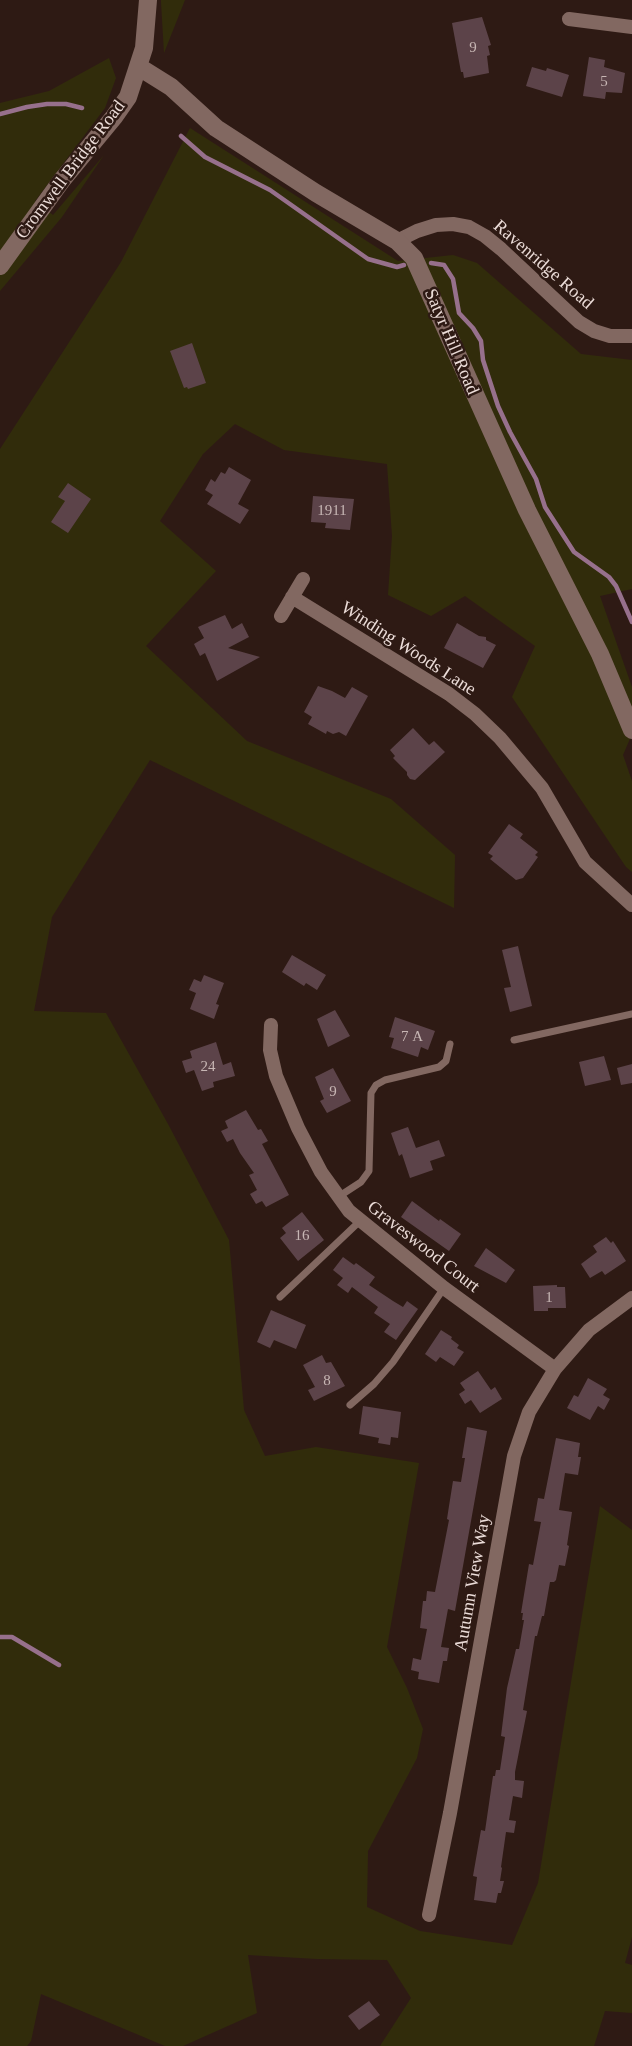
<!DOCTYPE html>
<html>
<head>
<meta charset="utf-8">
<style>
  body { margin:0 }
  canvas { display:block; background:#2e1a14 }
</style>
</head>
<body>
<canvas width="632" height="2046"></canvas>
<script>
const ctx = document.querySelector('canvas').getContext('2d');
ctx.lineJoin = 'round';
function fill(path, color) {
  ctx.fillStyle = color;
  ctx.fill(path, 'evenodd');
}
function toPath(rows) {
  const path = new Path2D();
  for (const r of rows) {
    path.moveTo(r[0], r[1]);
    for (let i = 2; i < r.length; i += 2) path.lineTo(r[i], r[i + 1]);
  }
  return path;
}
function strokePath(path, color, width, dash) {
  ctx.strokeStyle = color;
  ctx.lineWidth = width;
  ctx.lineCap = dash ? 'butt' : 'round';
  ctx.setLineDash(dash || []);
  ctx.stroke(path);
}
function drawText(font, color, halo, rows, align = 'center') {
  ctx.font = font + ' Georgia,serif';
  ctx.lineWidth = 5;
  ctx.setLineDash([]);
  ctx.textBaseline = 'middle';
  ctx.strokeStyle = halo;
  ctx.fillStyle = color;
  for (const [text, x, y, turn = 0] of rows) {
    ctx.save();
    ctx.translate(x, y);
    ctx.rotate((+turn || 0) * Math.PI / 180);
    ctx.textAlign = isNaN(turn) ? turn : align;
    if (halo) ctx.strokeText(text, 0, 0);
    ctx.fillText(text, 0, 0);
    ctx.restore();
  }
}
fill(toPath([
  [161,0,185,0,164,53,161,2],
  [109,58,116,78,105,108,35,201,53,215,104,155,62,217,0,291,0,103,49,91],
  [190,128,398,261,453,255,477,263,581,354,632,360,632,589,600,596,632,687,632,734,623,755,632,781,632,872,626,867,512,697,535,646,465,596,431,616,388,595,392,536,387,464,284,450,235,424,203,454,160,521,216,571,146,646,247,741,391,799,455,855,454,908,150,760,52,917,34,1011,106,1013,168,1124,229,1240,244,1410,265,1456,316,1447,419,1463,387,1647,407,1688,423,1729,417,1758,368,1851,367,1907,420,1931,512,1945,538,1883,600,1506,632,1530,632,1937,625,1963,632,1965,632,2013,605,2011,594,2046,380,2046,411,1998,387,1960,317,1959,248,1955,257,2013,183,2046,165,2046,41,1994,31,2041,27,2046,0,2046,0,449,121,262]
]), '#312c0b');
strokePath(toPath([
  [0,114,27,107,47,104,66,104,82,108],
  [181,136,205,157,270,190,368,259,397,267,404,265],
  [431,263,444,265,453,279,459,313,473,328,481,341,483,360,498,406,510,432,536,479,545,507,574,552,609,577,616,586,632,622],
  [0,1637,12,1637,59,1665]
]), '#97708c', 4.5);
fill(toPath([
  [482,17,491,45,488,46,490,55,487,56,489,73,464,78,463,72,461,72,452,23],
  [589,57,605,60,604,67,625,73,622,93,606,92,605,99,583,96],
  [532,67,546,71,547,68,569,75,562,97,526,86],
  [192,343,206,383,188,389,187,387,184,388,170,351],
  [229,467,251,480,238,504,249,510,240,524,207,504,213,495,205,490,211,479,215,482,221,472,225,474],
  [68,483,91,499,68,533,51,522,65,501,58,497],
  [313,496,354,499,350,530,325,528,326,523,311,522],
  [225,615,232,629,242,623,249,637,228,648,260,657,217,681,205,653,200,656,194,644,204,638,198,627],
  [457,623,479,636,486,637,486,640,496,645,483,668,444,648],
  [318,686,332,691,345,698,352,687,368,696,346,736,339,732,333,734,327,731,326,734,308,724,312,717,304,712],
  [413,728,429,745,434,741,445,752,415,780,410,779,407,775,407,772,393,758,395,756,390,750],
  [509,824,523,834,520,838,538,852,535,855,538,857,523,878,516,880,490,859,493,856,488,853],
  [518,946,532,1006,510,1012,504,988,511,987,502,950],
  [292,955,326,975,317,990,306,983,304,986,282,972],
  [204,975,224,983,216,1004,219,1005,214,1019,190,1009,196,993,189,990,194,979,201,982],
  [335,1010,350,1036,328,1047,317,1019],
  [395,1017,435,1031,428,1050,421,1047,418,1057,391,1048,394,1038,389,1037],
  [216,1042,223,1065,231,1062,235,1076,213,1082,214,1087,202,1091,194,1070,186,1073,182,1061,192,1058,190,1051],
  [604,1056,611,1080,585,1086,579,1062],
  [632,1064,632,1083,621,1085,617,1068],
  [333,1068,351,1101,327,1113,320,1101,324,1099,315,1077],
  [246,1110,258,1130,261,1129,268,1141,262,1144,289,1195,266,1207,262,1201,256,1204,250,1194,257,1190,249,1175,254,1173,240,1153,233,1139,227,1142,221,1131,228,1128,225,1121],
  [408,1127,416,1148,439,1140,445,1156,430,1161,433,1170,410,1178,402,1154,399,1156,391,1133],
  [412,1201,439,1221,440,1219,461,1234,449,1251,401,1217],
  [302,1212,324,1240,298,1261,280,1238,286,1233,282,1228],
  [606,1237,611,1243,613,1241,626,1261,605,1275,602,1271,590,1278,581,1264,597,1252,593,1246],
  [486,1248,515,1270,506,1283,474,1266],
  [343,1257,354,1265,356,1263,375,1277,369,1285,393,1301,403,1307,407,1301,418,1309,396,1340,384,1332,390,1324,374,1313,378,1307,352,1287,348,1293,337,1285,343,1278,333,1270],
  [557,1285,557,1287,565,1287,566,1308,548,1308,548,1311,534,1311,533,1286],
  [271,1310,306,1325,296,1349,274,1340,270,1348,257,1342],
  [441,1330,452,1337,451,1339,459,1345,457,1348,464,1352,454,1366,440,1357,436,1362,425,1354],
  [322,1355,326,1363,331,1362,345,1386,314,1401,308,1390,315,1387,303,1365],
  [478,1371,491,1390,495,1387,502,1399,480,1413,471,1400,465,1404,459,1394,465,1390,460,1383],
  [588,1378,607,1389,603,1395,610,1399,604,1410,598,1406,590,1420,567,1408,574,1395,578,1397],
  [363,1406,401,1412,398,1438,391,1437,390,1445,378,1443,379,1438,359,1434],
  [467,1427,487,1431,455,1611,448,1609,441,1647,449,1648,447,1661,443,1661,439,1683,418,1679,419,1672,411,1670,413,1658,421,1660,427,1629,420,1628,423,1601,426,1601,427,1591,435,1592,449,1520,447,1519,449,1506,453,1481,461,1482,465,1458,462,1458],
  [556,1438,580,1443,578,1457,581,1457,578,1475,565,1473,559,1510,572,1512,567,1545,569,1546,565,1566,559,1565,556,1580,554,1582,550,1582,544,1616,542,1616,537,1636,535,1636,523,1710,527,1711,515,1772,515,1780,524,1781,522,1798,513,1796,509,1820,516,1821,514,1833,506,1832,501,1867,502,1868,500,1881,504,1881,501,1893,498,1893,496,1903,474,1900,477,1877,473,1876,481,1830,485,1831,493,1776,495,1776,496,1770,500,1770,505,1737,501,1736,507,1688,516,1649,519,1649,524,1620,522,1620,523,1613,521,1613,529,1564,533,1565,541,1522,534,1521,538,1498,544,1499],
  [369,2001,380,2015,359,2030,348,2016]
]), '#5c4349');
strokePath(toPath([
  [514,1040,632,1014],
  [338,1197,361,1182,369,1171,371,1093,376,1085,385,1080,439,1067,446,1061,450,1044],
  [280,1297,360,1221],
  [350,1405,374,1384,393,1362,444,1288]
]), '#826861', 7);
strokePath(toPath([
  [569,19,632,27],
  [397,241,417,231,436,225,453,224,469,227,485,236,501,249,579,322,594,331,610,336,632,336],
  [292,597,449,694,475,714,500,738,542,788,585,862,632,905],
  [281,616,303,579],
  [271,1025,270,1050,276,1076,298,1128,321,1172,349,1211,444,1288,555,1369],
  [429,1915,450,1813,514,1456,529,1412,555,1369,589,1330,632,1298]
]), '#826861', 14);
strokePath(toPath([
  [139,67,171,87,216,128,316,193,397,241,414,258,527,510,600,654,632,730],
  [0,266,62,180,114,117,128,97,144,48,148,0]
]), '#826861', 18);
drawText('15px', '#c7b6b4', null, [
  ["9",473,48],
  ["5",604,82],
  ["1911",332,511],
  ["7 A",412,1037],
  ["24",208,1067],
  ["9",333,1092],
  ["16",302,1236],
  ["1",549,1298],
  ["8",327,1381]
]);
drawText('18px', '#ebdcd8', '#2e1a14', [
  ["Cromwell Bridge Road",71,170,-53],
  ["Ravenridge Road",543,265,41],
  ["Satyr Hill Road",451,342,67],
  ["Winding Woods Lane",408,649,33],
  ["Graveswood Court",423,1247,38],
  ["Autumn View Way",473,1583,-80]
]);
</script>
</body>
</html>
